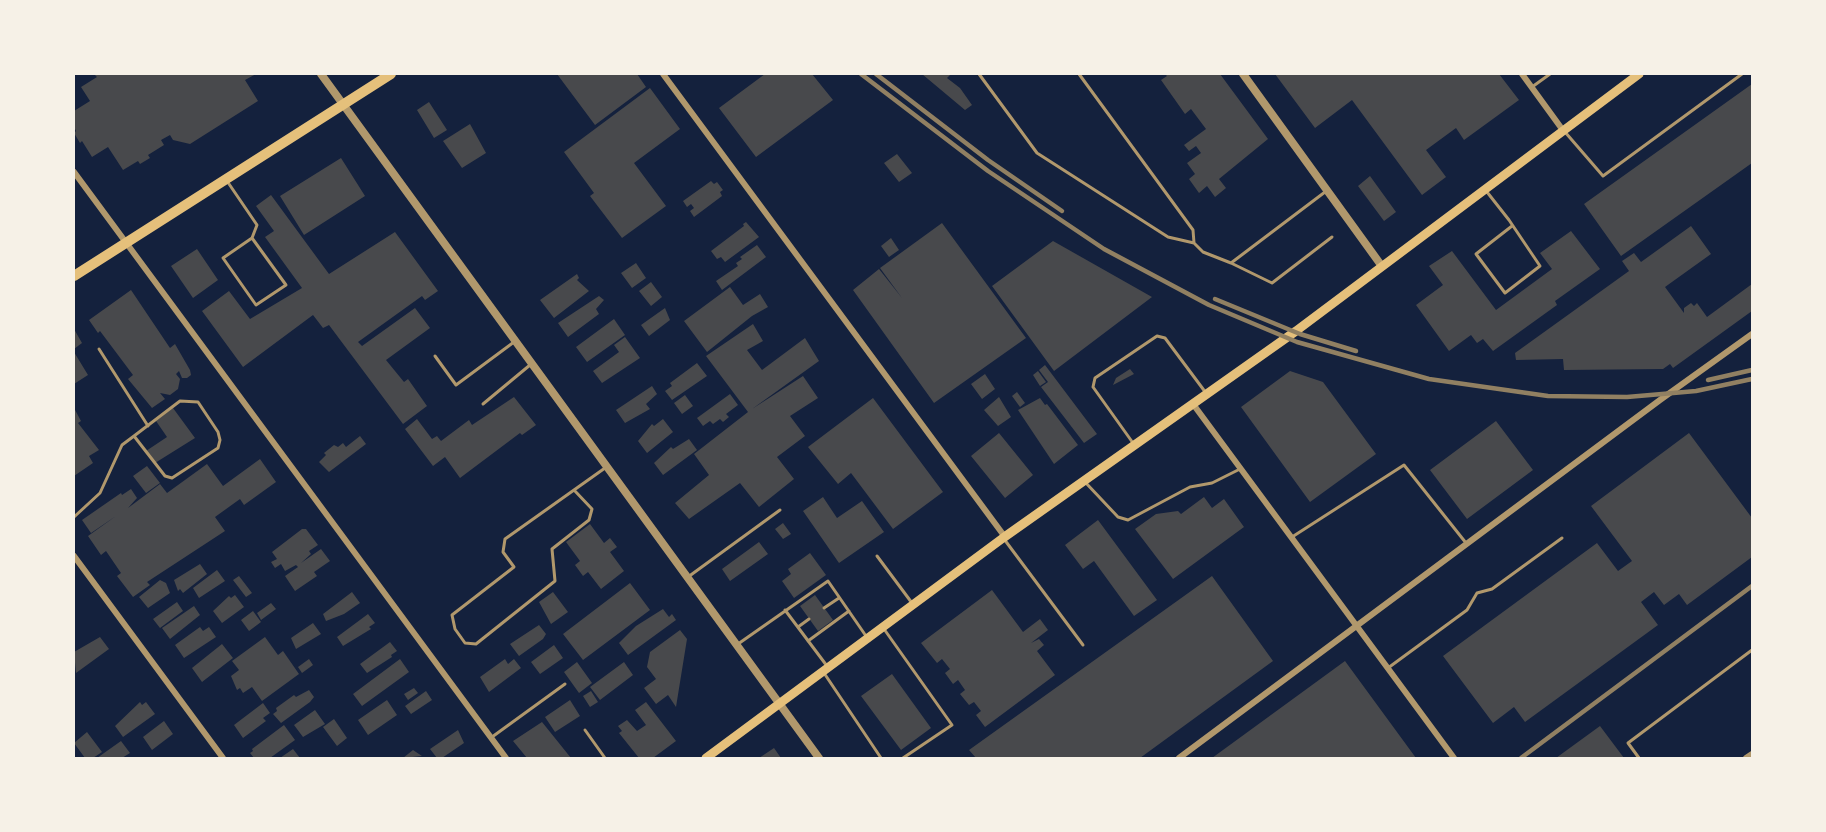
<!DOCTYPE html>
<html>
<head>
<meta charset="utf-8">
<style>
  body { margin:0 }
  #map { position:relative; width:1826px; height:832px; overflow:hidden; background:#14213d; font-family:Mulish,sans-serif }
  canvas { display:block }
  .frame { position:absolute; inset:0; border:75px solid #f6f1e7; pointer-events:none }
</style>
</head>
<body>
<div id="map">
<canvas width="1826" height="832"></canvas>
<div class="frame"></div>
</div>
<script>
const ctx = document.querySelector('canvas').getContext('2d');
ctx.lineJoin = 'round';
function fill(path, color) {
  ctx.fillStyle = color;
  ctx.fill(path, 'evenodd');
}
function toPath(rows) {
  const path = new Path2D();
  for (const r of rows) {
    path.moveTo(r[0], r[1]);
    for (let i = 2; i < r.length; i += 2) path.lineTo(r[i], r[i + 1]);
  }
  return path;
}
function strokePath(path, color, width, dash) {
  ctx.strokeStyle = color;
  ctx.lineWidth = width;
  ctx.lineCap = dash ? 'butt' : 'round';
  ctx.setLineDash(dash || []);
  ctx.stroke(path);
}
fill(toPath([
  [94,74,256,74,245,80,258,101,190,144,173,140,170,135,161,140,164,145,148,155,150,158,140,164,138,161,123,170,108,147,92,157,82,141,80,143,74,133,76,131,74,127,74,111,90,101,81,87,97,77],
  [557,74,637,74,646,87,595,125],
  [765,74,812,74,833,100,756,157,719,108],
  [922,74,951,74,947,78,960,88,972,105,965,110],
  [1165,74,1220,74,1268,139,1219,179,1226,188,1215,197,1207,186,1199,193,1189,179,1195,174,1187,163,1201,153,1196,146,1189,151,1184,145,1206,129,1191,109,1185,114,1161,80,1167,76],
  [1275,74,1499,74,1519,100,1464,140,1456,128,1426,150,1446,177,1422,195,1352,100,1315,128],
  [1752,84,1752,163,1621,256,1584,204],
  [650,88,680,129,634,163,666,206,622,238,590,196,594,193,564,152],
  [429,102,447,130,434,138,417,110],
  [470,124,486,153,462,168,443,141],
  [897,154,912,173,899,182,884,163],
  [341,158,365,196,304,235,280,196],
  [1370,176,1396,212,1384,221,1358,186],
  [711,181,714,184,717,182,723,190,720,192,722,196,694,217,690,211,694,208,691,204,687,207,683,201],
  [271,195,329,274,395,232,438,291,425,300,422,296,358,342,362,346,415,308,430,328,386,360,404,382,408,379,427,406,403,424,329,325,323,328,313,315,243,367,202,311,229,291,250,319,302,288,265,237,274,231,256,206],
  [746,222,759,237,725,262,721,257,717,259,711,251,744,226,743,224],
  [942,223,1026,338,934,403,853,290,879,269,902,298,880,268],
  [1691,226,1711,254,1665,287,1684,313,1684,308,1691,303,1694,306,1697,303,1707,317,1752,284,1752,311,1673,368,1670,364,1663,369,1564,370,1563,359,1516,360,1515,353,1629,271,1622,261,1634,253,1641,262],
  [1571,231,1600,269,1555,301,1557,305,1493,351,1483,339,1477,343,1471,335,1449,351,1416,305,1443,285,1429,266,1452,251,1496,310,1552,269,1540,253],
  [891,238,899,250,889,257,881,246],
  [1053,241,1152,297,1054,371,992,286],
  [757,245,766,257,722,290,716,281,738,266,736,263,742,259,740,257],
  [197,249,218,280,193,298,171,266],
  [636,263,646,278,632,288,621,273],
  [577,274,579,278,577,280,589,291,554,318,540,300],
  [651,282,662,297,651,306,639,291],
  [730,287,743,305,760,294,768,307,752,316,707,352,684,321],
  [131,290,170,348,175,344,190,370,191,375,187,378,182,378,179,371,176,374,180,379,178,389,170,395,160,393,165,399,152,408,128,379,133,375,100,331,98,333,89,320],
  [599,296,604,300,596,309,599,314,568,337,558,323],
  [665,308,670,320,649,336,641,325],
  [614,319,625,335,587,362,576,347],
  [753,324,763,341,747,350,762,370,805,338,819,361,752,409,803,376,818,398,790,416,805,436,777,457,794,479,759,507,740,483,689,519,675,503,709,475,694,454,748,412,706,356],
  [74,329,82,343,74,349],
  [625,337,640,358,602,383,593,371,619,352,614,345],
  [74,352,88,375,74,384],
  [697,363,707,376,672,400,665,391,672,386,670,383],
  [1045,365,1097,434,1084,443,1041,387,1048,382,1039,370],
  [1130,369,1134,374,1113,385,1116,378],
  [1038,371,1046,382,1040,386,1033,375],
  [1290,371,1323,382,1376,454,1310,502,1241,407],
  [985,374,995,389,982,399,971,384],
  [652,386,657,394,646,404,650,409,625,423,616,410],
  [1017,392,1025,403,1020,407,1012,396],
  [730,394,738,405,726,414,729,417,723,422,720,419,713,424,710,421,703,426,697,418],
  [685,395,693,406,682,414,674,403],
  [514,397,536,425,522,435,520,433,460,478,445,457,433,466,405,429,417,419,432,439,437,436,441,441,469,420,472,425],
  [999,397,1011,417,998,426,984,410],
  [873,398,943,492,893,529,851,473,838,484,808,447],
  [1040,398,1045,405,1047,404,1078,445,1054,464,1018,410],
  [74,408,81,421,78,423,99,450,89,456,93,463,74,476],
  [173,408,195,438,155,463,146,451,167,437,156,421],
  [663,419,673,432,647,453,638,441,652,424,654,426],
  [1496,421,1533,470,1467,519,1430,470],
  [999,433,1033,475,1005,498,971,456],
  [1689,433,1752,518,1752,557,1687,605,1679,594,1664,605,1654,592,1641,602,1658,625,1525,722,1514,707,1493,723,1443,656,1597,543,1618,571,1632,561,1591,506],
  [360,436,366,444,329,472,319,462,326,455,324,453,334,445,338,447,343,443,346,447],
  [689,439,697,450,663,475,654,463,671,447,673,449],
  [260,459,276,482,244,505,240,499,215,517,225,531,147,582,150,585,133,597,117,576,121,573,106,551,101,555,88,536,116,516,91,533,82,520,121,493,122,495,131,489,137,498,128,508,160,484,167,493,207,464,223,486],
  [147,466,160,483,146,493,133,476],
  [823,497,837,518,862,501,884,532,839,563,803,511],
  [1204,497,1212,508,1224,499,1244,527,1173,579,1135,529,1156,514,1178,511,1181,514],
  [1098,520,1157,600,1134,616,1094,561,1083,569,1065,545],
  [783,523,791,534,783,539,775,529],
  [590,524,604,543,610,538,617,547,610,552,624,571,601,589,588,572,583,576,575,565,580,561,566,542],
  [302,529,306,529,318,545,309,551,311,554,301,563,321,549,330,561,314,572,317,576,295,591,285,576,298,567,296,565,285,571,281,564,275,568,271,562,277,559,272,552],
  [759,542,768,554,730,581,722,569],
  [810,553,826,575,794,598,782,581,791,574,788,569],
  [200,564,207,574,183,593,180,589,178,591,174,580],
  [217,570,225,581,199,598,193,588],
  [239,576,252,593,246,597,233,580],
  [1212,576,1273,661,1140,758,976,758,969,750],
  [160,580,166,583,170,593,148,608,139,597],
  [630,583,650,610,583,660,563,634],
  [992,590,1023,632,1040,619,1048,630,1031,643,1039,639,1044,645,1037,651,1055,675,985,727,976,715,981,711,974,702,969,705,960,694,965,690,958,680,953,684,945,673,950,669,942,659,937,663,921,643],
  [352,592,360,603,344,614,326,621,323,614],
  [553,592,568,612,551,624,539,602],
  [235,595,244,607,222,623,213,611,229,596,231,598],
  [815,595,833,620,818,631,800,606],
  [177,602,183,611,160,628,153,619],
  [271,603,276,609,261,620,257,613],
  [194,606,200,615,170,639,162,628],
  [663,609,669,617,672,614,676,620,628,655,619,643,636,626],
  [253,611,261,622,249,631,241,620],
  [368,614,375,623,369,627,371,629,343,646,337,637],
  [313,623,321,634,296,649,291,638],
  [539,625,546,634,543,639,519,656,510,644],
  [200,627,203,631,209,627,216,637,184,658,175,645],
  [680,630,687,639,676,707,668,695,656,704,644,688,656,679,647,667,650,652],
  [100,637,109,649,76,673,74,652],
  [265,637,278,655,283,651,299,674,262,701,252,687,243,693,240,688,237,690,231,676,239,670,232,661],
  [390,642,397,651,391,655,392,657,367,673,360,664],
  [222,644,233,658,202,682,192,668],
  [554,645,563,658,540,674,531,662],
  [309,659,313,665,302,673,298,667],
  [400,659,409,672,362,706,353,694],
  [505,659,508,664,514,659,521,668,489,692,480,677],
  [1345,661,1416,758,1212,758],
  [577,662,592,683,579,693,564,672],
  [624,662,633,675,600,700,590,687],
  [892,674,931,728,901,750,861,696],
  [414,688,418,693,408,700,404,694],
  [309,690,314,697,310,702,281,723,273,714,277,711,276,708,294,695,296,697],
  [426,691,432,700,411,714,405,706],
  [591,691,598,702,590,707,583,696],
  [387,700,397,715,368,735,358,720],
  [570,700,580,716,555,732,545,717],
  [140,702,142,705,146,702,155,714,123,737,115,726],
  [646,702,676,741,653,758,639,758,619,733,622,731,618,726,627,720,637,731,646,725,635,710],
  [263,703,270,713,263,718,266,721,243,738,234,725],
  [315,710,325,724,303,737,294,725],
  [334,719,347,738,337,746,323,727],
  [164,721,173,734,152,750,143,737],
  [542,722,571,758,527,758,513,741],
  [284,725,295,740,270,758,254,758,250,753,253,751,252,749],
  [1600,726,1624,758,1556,758],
  [458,730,464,743,442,758,437,758,430,749],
  [87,732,102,752,93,758,85,758,74,743],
  [121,741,130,753,122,758,97,758],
  [774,748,781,758,759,758],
  [293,749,300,758,280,758],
  [413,750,422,756,403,758]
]), '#48494c');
strokePath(toPath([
  [979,74,1037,153,1168,237,1194,243],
  [1079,74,1193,230,1194,243,1203,252,1231,263,1325,192],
  [1532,87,1550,74],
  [1565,132,1603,176,1742,74],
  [227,181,257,225,252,238],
  [1487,192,1509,220,1540,266,1505,293,1476,254,1512,226],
  [252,238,286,285,256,305,223,258,252,238],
  [1231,263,1272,283,1332,237],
  [99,349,148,426],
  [435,356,456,385,514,342],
  [483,404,530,365],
  [1133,443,1093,387,1095,378,1157,336,1165,338,1206,393],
  [1085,482,1118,517,1128,520,1190,487,1212,483,1240,469],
  [574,490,592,509,589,520,552,549,555,581,476,644,465,643,455,629,452,615,514,567,503,552,505,539,605,468],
  [74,517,100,493,122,445,134,436,180,401,198,402,218,432,220,440,218,448,172,478,165,476,134,436],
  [1292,537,1404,465,1466,543],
  [1004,539,1083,645],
  [877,556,912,603],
  [688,577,780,510],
  [824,608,839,598],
  [785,610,827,666],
  [798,627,809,619],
  [884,629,952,725,903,758],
  [808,641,849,611],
  [738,644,828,581,866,636],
  [1388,668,1467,610,1477,593,1492,589,1562,538],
  [824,673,881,758],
  [585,730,605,758],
  [492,737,565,684],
  [1639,758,1628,743,1752,650]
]), '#b1986c', 3);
strokePath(toPath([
  [663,74,1005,537],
  [1522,74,1562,129],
  [74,172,506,758],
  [1193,404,1454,758],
  [74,556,223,758],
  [1179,758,1660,400,1752,334],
  [1746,758,1752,754]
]), '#b1986c', 6);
strokePath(toPath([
  [321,74,819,758],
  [1243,74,1381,265]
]), '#b1986c', 8);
strokePath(toPath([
  [706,758,1003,538,1296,331,1639,74]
]), '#e5c07b', 9);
strokePath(toPath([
  [74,276,391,74]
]), '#e5c07b', 10);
strokePath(toPath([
  [861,74,988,171,1104,249,1209,305,1297,342,1429,379,1548,396,1627,397,1662,394,1696,391,1752,379],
  [876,74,988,160,1062,211],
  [1215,299,1300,334,1356,351],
  [1708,380,1752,370],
  [1521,758,1752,586]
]), '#918062', 4.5);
</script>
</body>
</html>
